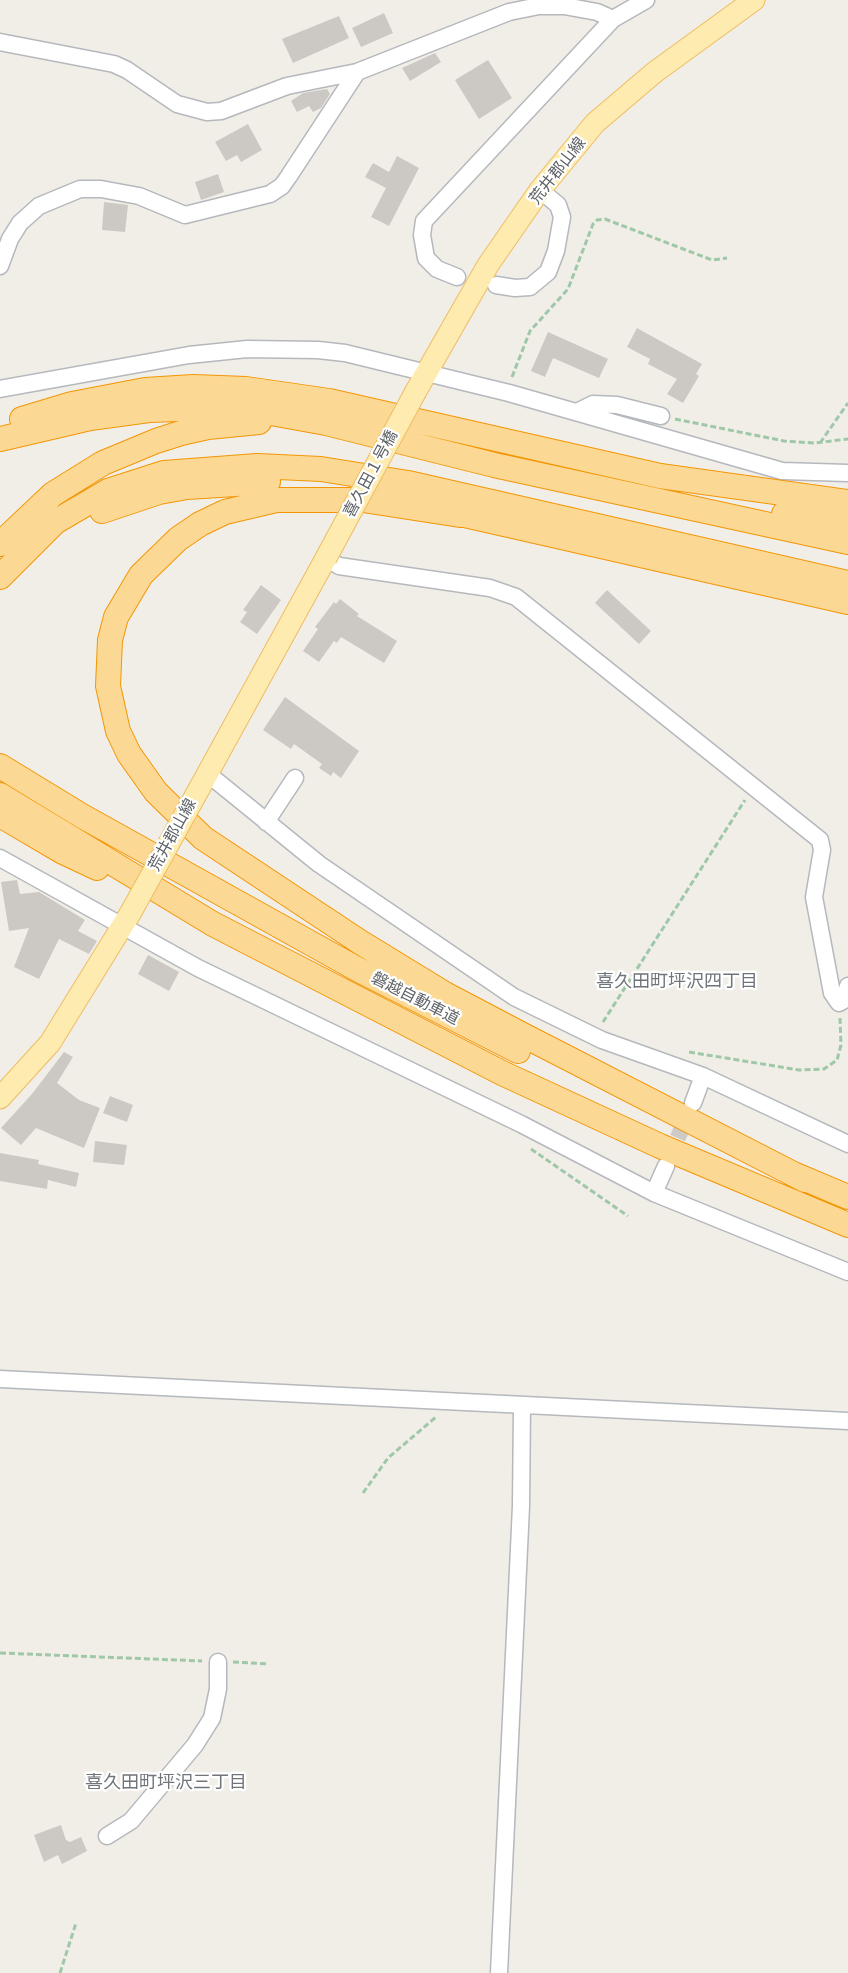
<!DOCTYPE html>
<html>
<head>
<meta charset="utf-8">
<style>
  body { margin:0 }
  canvas { display:block; background:#f1eee8 }
</style>
</head>
<body>
<canvas width="848" height="1973"></canvas>
<script>
const ctx = document.querySelector('canvas').getContext('2d');
ctx.lineJoin = 'round';
function fill(path, color) {
  ctx.fillStyle = color;
  ctx.fill(path, 'evenodd');
}
function toPath(rows) {
  const path = new Path2D();
  for (const r of rows) {
    path.moveTo(r[0], r[1]);
    for (let i = 2; i < r.length; i += 2) path.lineTo(r[i], r[i + 1]);
  }
  return path;
}
function strokePath(path, color, width, dash) {
  ctx.strokeStyle = color;
  ctx.lineWidth = width;
  ctx.lineCap = dash ? 'butt' : 'round';
  ctx.setLineDash(dash || []);
  ctx.stroke(path);
}
function drawText(font, color, halo, rows, align = 'center') {
  ctx.font = font + ' Karla,"Noto Sans JP",sans-serif';
  ctx.lineWidth = 4.5;
  ctx.setLineDash([]);
  ctx.textBaseline = 'middle';
  ctx.strokeStyle = halo;
  ctx.fillStyle = color;
  for (const [text, x, y, turn = 0] of rows) {
    ctx.save();
    ctx.translate(x, y);
    ctx.rotate((+turn || 0) * Math.PI / 180);
    ctx.textAlign = isNaN(turn) ? turn : align;
    if (halo) ctx.strokeText(text, 0, 0);
    ctx.fillText(text, 0, 0);
    ctx.restore();
  }
}
fill(toPath([
  [384,13,393,33,361,47,352,28],
  [339,16,349,38,293,63,282,39],
  [435,53,441,62,410,81,402,68],
  [488,60,512,98,479,119,455,80],
  [327,89,330,94,321,108,313,112,309,106,297,112,291,101,303,93],
  [248,124,262,150,241,162,237,155,226,161,215,142],
  [397,156,419,168,389,226,371,217,386,188,365,177,373,163,389,172],
  [218,174,224,192,201,200,195,182],
  [104,202,128,205,125,232,102,230],
  [637,328,702,364,696,374,699,376,683,403,667,394,677,379,648,364,650,359,627,347],
  [548,332,608,359,599,378,553,358,545,377,531,371],
  [261,585,281,600,257,634,240,622,247,612,243,610],
  [607,590,651,631,639,644,595,603],
  [340,599,359,614,357,616,397,641,384,663,341,637,337,643,334,641,319,662,303,651,318,629,315,627,334,602,336,604],
  [285,697,359,751,341,778,333,772,331,776,319,768,322,764,294,744,291,749,263,730],
  [17,880,20,894,39,892,85,920,78,931,97,941,89,954,59,939,39,979,14,967,29,928,9,931,1,882],
  [148,955,179,972,169,991,138,974],
  [64,1052,73,1057,57,1083,79,1100,100,1108,84,1148,36,1128,21,1145,1,1128,32,1094],
  [110,1096,133,1105,127,1122,103,1113],
  [95,1141,127,1145,124,1165,93,1162],
  [0,1153,39,1160,38,1164,79,1173,76,1187,48,1180,47,1189,0,1181],
  [61,1825,66,1840,70,1842,81,1837,87,1851,62,1864,58,1855,44,1862,34,1835]
]), '#ccc9c4');
strokePath(toPath([
  [668,1160,690,1110]
]), '#cccbc8', 16, [16, 8]);
const minor = toPath([
  [0,42,114,64,127,70,177,104,207,112,221,111,287,86,357,72,509,12,539,6,564,6,597,12,613,19],
  [0,266,10,239,20,223,39,206,80,189,101,189,139,196,185,215,270,194,282,186,289,176,357,72],
  [457,277,437,269,426,258,422,235,424,221,613,19,646,0],
  [496,285,515,288,530,287,548,272,556,251,562,217,558,205,540,190],
  [0,389,189,355,247,349,318,350,345,353,509,393,782,471,848,473],
  [577,412,593,404,617,405,661,416],
  [326,558,339,566,490,588,516,597,820,840,822,850,814,897,832,993,839,1003,844,1000,848,986],
  [208,774,319,864,514,997,602,1040,703,1076,848,1144],
  [266,822,295,778],
  [0,858,198,968,521,1124,654,1193,848,1272],
  [693,1103,703,1076],
  [654,1193,666,1166],
  [0,1379,848,1421],
  [107,1836,131,1821,195,1745,212,1718,218,1689,218,1662],
  [499,1973,521,1506,522,1406]
]);
const major = toPath([
  [416,391,488,265,540,190,595,123,655,72,754,0],
  [199,789,326,558],
  [0,1098,50,1043,131,912]
]);
const highway = toPath([
  [22,419,72,404,145,390,193,387,246,389,329,401,660,476,848,502],
  [0,439,90,418,149,410,206,408,260,411,326,423,494,465,848,542],
  [102,511,159,492,187,487,268,482],
  [447,511,848,602],
  [784,514,848,522],
  [460,515,363,500,276,500,225,512,200,524,178,539,141,575,116,617,110,640,108,686,118,731,129,754,156,792,203,838,360,942,445,994,521,1034,805,1180],
  [0,544,53,494,103,463,156,441,181,433,208,427,259,422],
  [0,577,55,522,108,491,164,473,257,466,321,469,408,483,848,583],
  [0,766,82,816,357,969,518,1051],
  [0,795,213,924,502,1073,660,1146,848,1225],
  [0,815,63,852,97,868],
  [791,1173,848,1197]
]);
strokePath(minor, '#b5b8bc', 19);
strokePath(major, '#efbc62', 23);
strokePath(highway, '#f39605', 26);
strokePath(toPath([
  [512,377,530,331,568,289,593,224,597,220,605,219,712,260,727,258],
  [675,419,784,441,814,443,848,439],
  [820,443,848,403],
  [603,1022,745,800],
  [689,1052,799,1070,824,1069,837,1060,841,1045,840,1018],
  [531,1149,628,1216],
  [363,1493,388,1458,436,1417],
  [0,1653,202,1661],
  [233,1662,269,1664],
  [60,1973,76,1923]
]), '#9ec8a7', 3, [6, 3]);
strokePath(minor, '#fff', 16);
strokePath(major, '#fdebb0', 21);
strokePath(highway, '#fbd994', 24);
const majorBridge = toPath([
  [326,558,416,391],
  [131,912,199,789]
]);
strokePath(majorBridge, '#efbc62', 23, []);
strokePath(majorBridge, '#fdebb0', 21);
drawText('16px', '#5f6367', '#fff', [
  ["荒井郡山線",558,171,-52],
  ["喜久田１号橋",371,474,-62],
  ["荒井郡山線",173,835,-61],
  ["磐越自動車道",415,999,27]
]);
drawText('18px', '#707579', '#fff', [
  ["喜久田町坪沢四丁目",677,982],
  ["喜久田町坪沢三丁目",166,1783]
]);
</script>
</body>
</html>
